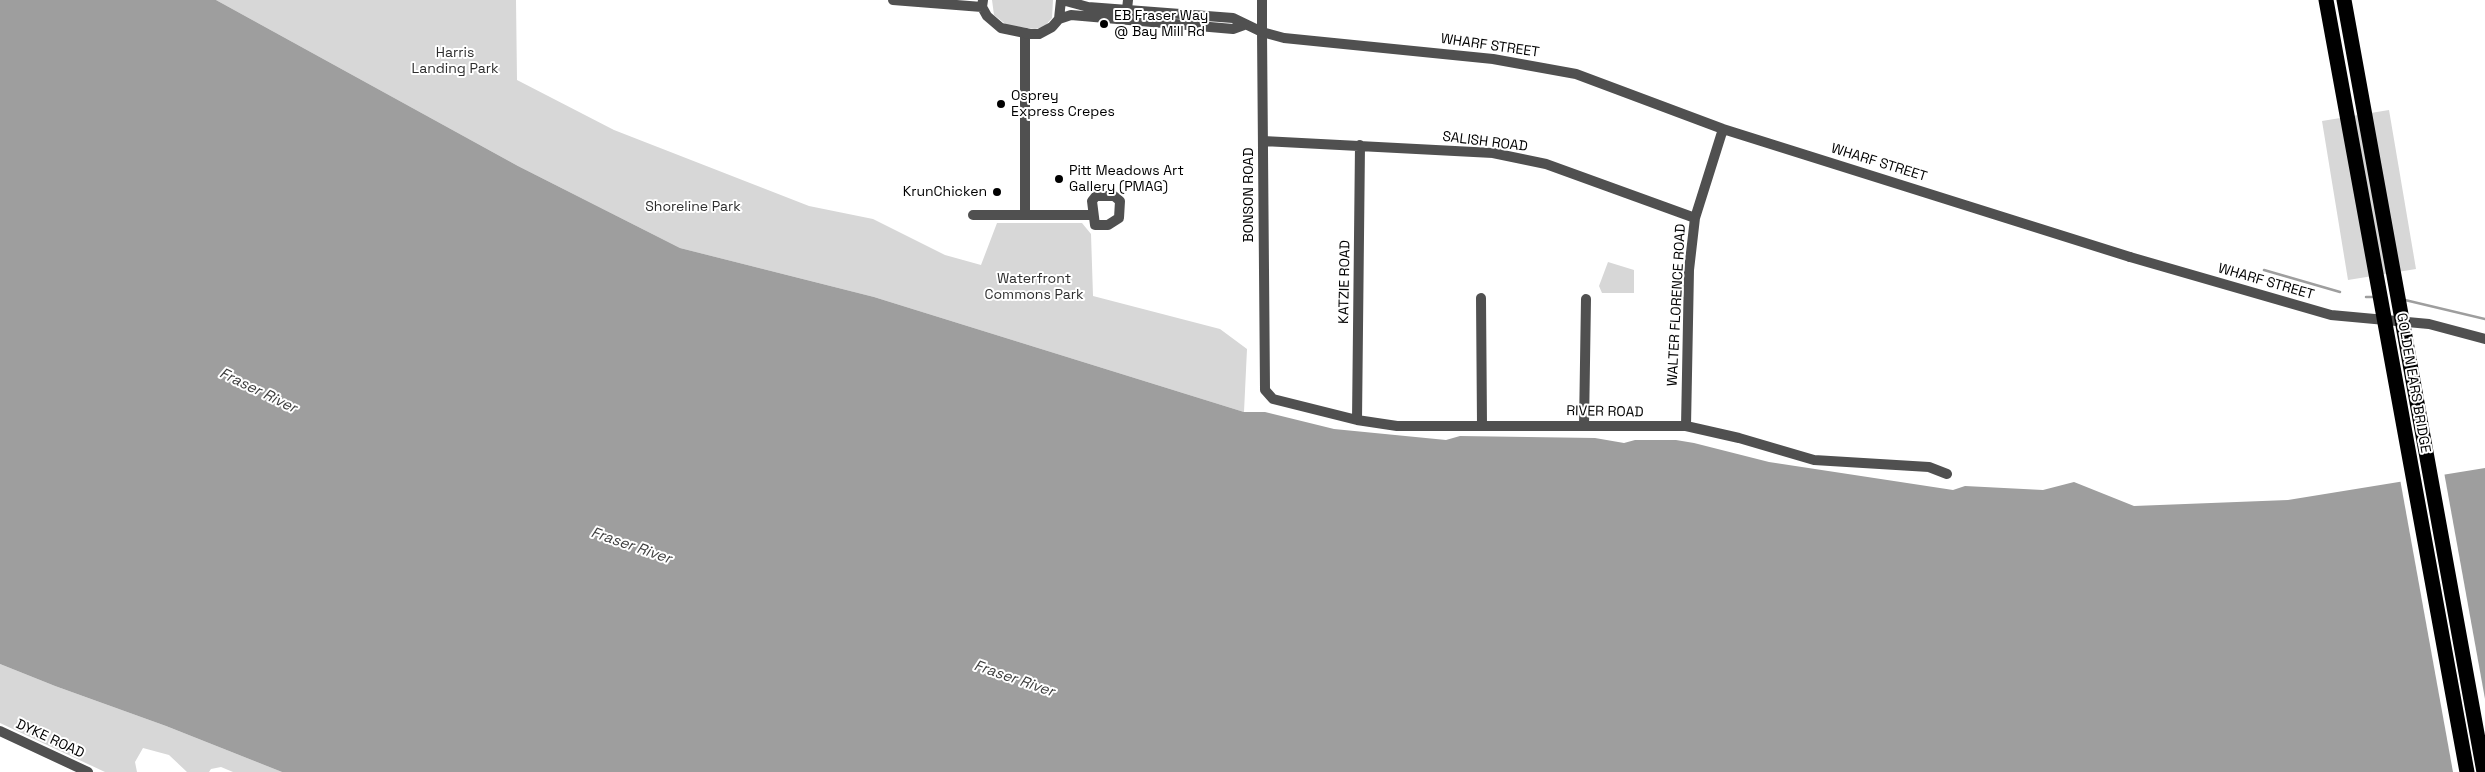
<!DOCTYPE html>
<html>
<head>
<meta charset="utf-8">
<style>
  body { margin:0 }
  canvas { display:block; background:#fff }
</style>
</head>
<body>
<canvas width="2485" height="772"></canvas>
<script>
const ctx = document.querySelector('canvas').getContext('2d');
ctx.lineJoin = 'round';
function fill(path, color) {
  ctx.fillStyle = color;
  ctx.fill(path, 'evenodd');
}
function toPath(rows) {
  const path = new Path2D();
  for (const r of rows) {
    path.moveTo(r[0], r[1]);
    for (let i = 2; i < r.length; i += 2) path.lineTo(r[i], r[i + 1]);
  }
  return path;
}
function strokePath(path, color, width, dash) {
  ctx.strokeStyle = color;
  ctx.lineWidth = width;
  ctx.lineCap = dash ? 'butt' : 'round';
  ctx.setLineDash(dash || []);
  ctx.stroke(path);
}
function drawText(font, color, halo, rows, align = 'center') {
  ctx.font = font + ' "Space Grotesk",sans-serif';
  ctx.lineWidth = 4;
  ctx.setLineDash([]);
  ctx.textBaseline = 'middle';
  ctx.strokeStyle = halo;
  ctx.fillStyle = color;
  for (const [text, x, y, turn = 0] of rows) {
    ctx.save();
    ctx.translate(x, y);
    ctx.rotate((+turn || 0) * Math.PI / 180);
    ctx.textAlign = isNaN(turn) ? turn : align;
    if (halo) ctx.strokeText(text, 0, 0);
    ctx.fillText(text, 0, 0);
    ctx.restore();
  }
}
fill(toPath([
  [216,0,516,0,517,80,614,130,809,206,873,219,945,255,981,265,997,223,1082,223,1091,234,1093,296,1220,329,1247,349,1244,412,874,297,680,248,518,166],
  [992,0,1053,0,1052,18,1044,27,1035,29,1008,26,994,15],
  [2389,110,2416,269,2348,280,2322,121],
  [1608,262,1634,270,1634,293,1602,293,1599,286],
  [0,664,55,686,166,726,282,772,233,772,221,767,211,769,209,772,187,772,169,755,143,748,135,762,137,772,105,772,0,723]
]), '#d7d7d7');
fill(toPath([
  [0,0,216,0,518,166,680,248,874,297,1244,412,1265,412,1334,429,1446,440,1460,436,1595,438,1624,443,1635,440,1676,440,1694,443,1769,462,1953,490,1965,486,2043,490,2074,482,2134,506,2288,500,2485,468,2485,772,282,772,166,726,55,686,0,664]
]), '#9e9e9e');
fill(toPath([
  [2444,472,2485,699,2485,772,2453,772,2400,479]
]), '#fff');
strokePath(toPath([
  [2264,270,2340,292],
  [2366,297,2374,297],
  [2405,300,2485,319]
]), '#9e9e9e', 2.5);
strokePath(toPath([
  [1126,19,1128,0],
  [1025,33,1025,215],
  [1263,141,1493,153,1546,164,1695,218],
  [1096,196,1114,196,1120,201,1119,218,1108,225,1095,225,1092,201,1096,196],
  [973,215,1093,215],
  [1481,298,1482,425],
  [1357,420,1360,145],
  [1584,426,1586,299],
  [1686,426,1689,270,1695,218,1723,129],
  [1947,474,1929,467,1814,460,1739,438,1686,426,1397,426,1357,420,1273,399,1265,390,1262,32,1284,38,1493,59,1576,74,1723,129,2130,257],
  [0,731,88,772]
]), '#505050', 10);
strokePath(toPath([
  [893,0,982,7],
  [983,0,982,7,987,16,1001,28,1030,34,1039,34,1052,27,1059,19,1061,0],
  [1062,0,1088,7,1233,18,1262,32,1262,0],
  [1059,19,1071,15,1233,29,1244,25],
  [2130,257,2331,315,2429,324,2485,339]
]), '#505050', 10);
strokePath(toPath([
  [2326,0,2467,772],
  [2344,0,2484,772]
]), '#000', 15);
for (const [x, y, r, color] of [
  [1104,24,5,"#000"],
  [1001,104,5,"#000"],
  [1059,179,5,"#000"],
  [997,192,5,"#000"]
]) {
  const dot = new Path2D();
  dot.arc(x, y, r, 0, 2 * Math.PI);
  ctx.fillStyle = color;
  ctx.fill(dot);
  strokePath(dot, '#fff', 2);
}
drawText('14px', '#000', '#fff', [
  ["EB Fraser Way",1114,16],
  ["@ Bay Mill Rd",1114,32],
  ["Osprey",1011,96],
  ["Express Crepes",1011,112],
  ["Pitt Meadows Art",1069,171],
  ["Gallery (PMAG)",1069,187],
  ["KrunChicken",987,192,"right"]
], 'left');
drawText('14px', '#000', '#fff', [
  ["WHARF STREET",1490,46,8],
  ["SALISH ROAD",1485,142,7],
  ["WHARF STREET",1879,163,17],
  ["BONSON ROAD",1249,195,-90],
  ["KATZIE ROAD",1345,282,-89],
  ["WHARF STREET",2266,282,16],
  ["WALTER FLORENCE ROAD",1677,305,-87],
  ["GOLDEN EARS BRIDGE",2413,383,80],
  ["RIVER ROAD",1605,412,1],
  ["DYKE ROAD",50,739,25]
]);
drawText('14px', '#2e2e2e', '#fff', [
  ["Harris",455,53],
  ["Landing Park",455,69],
  ["Shoreline Park",693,207],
  ["Waterfront",1034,279],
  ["Commons Park",1034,295]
]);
drawText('italic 15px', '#3f3f3f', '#fff', [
  ["Fraser River",258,391,26],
  ["Fraser River",631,546,19],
  ["Fraser River",1014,679,19]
]);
</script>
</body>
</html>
